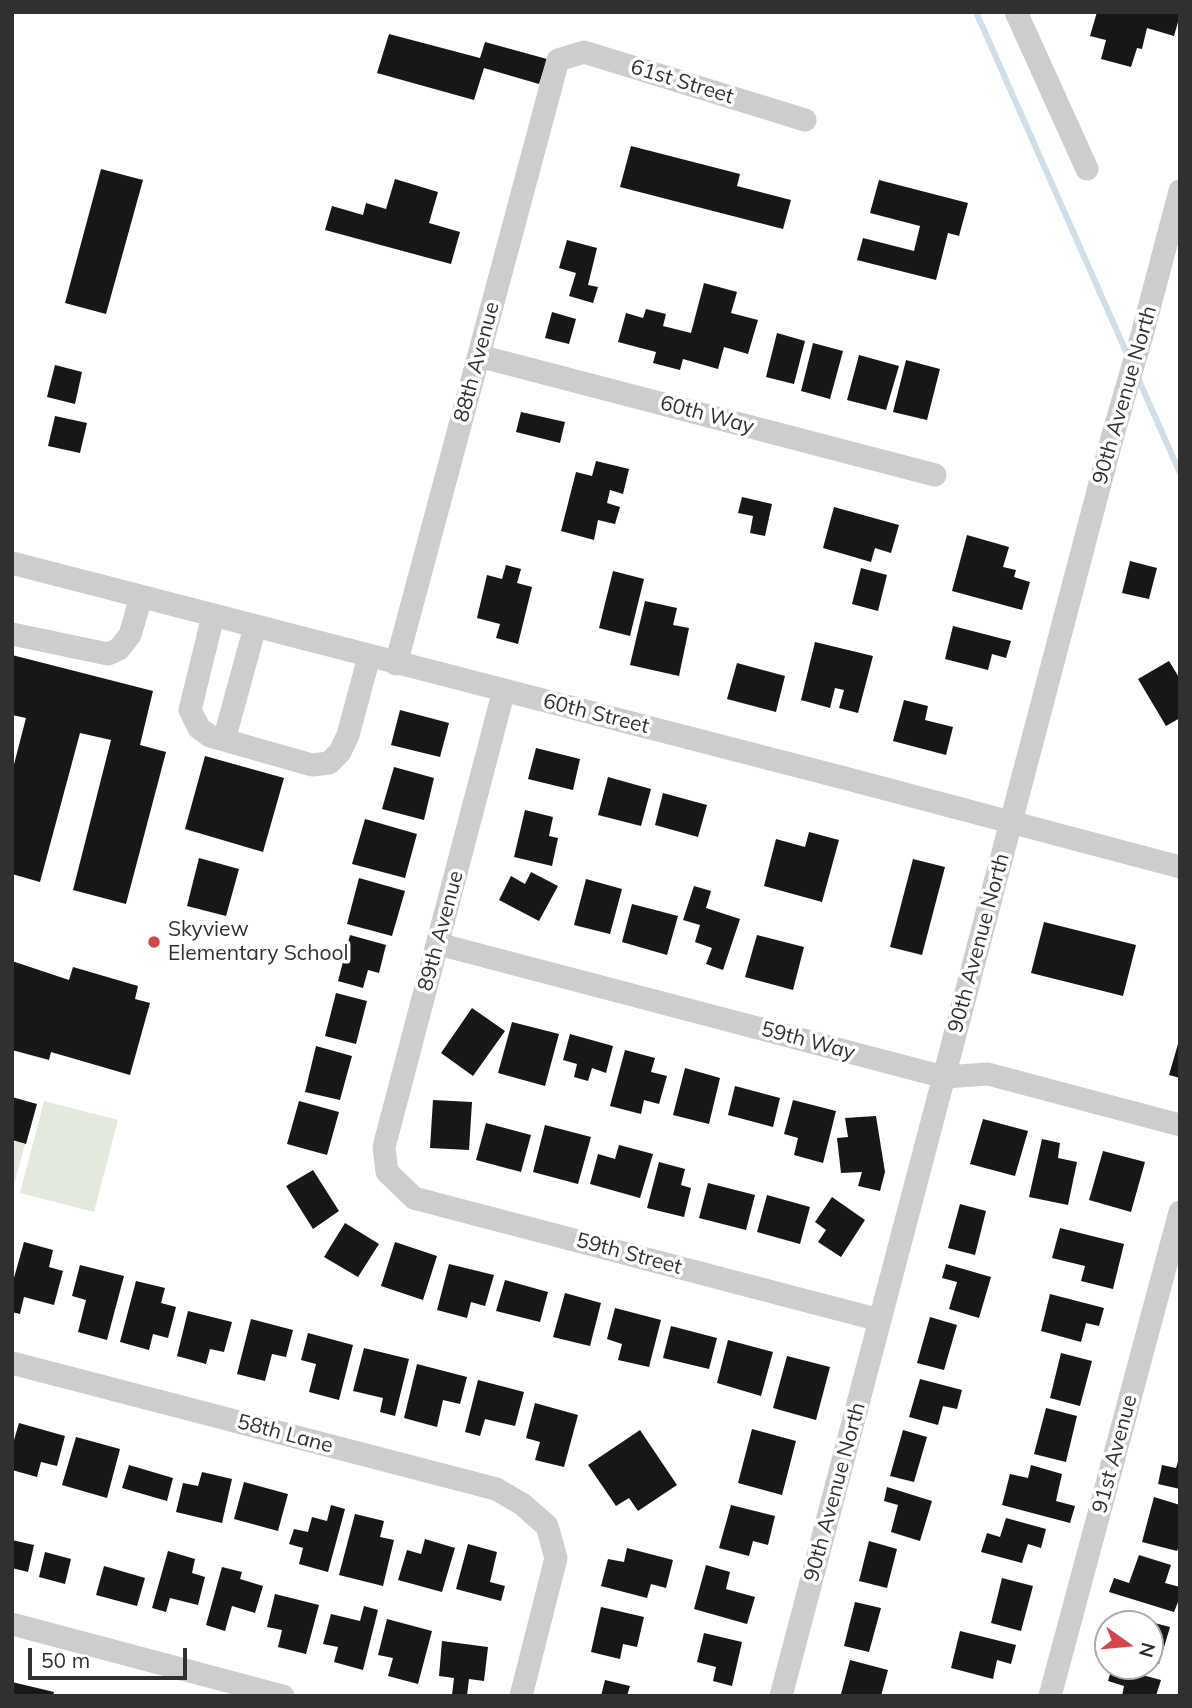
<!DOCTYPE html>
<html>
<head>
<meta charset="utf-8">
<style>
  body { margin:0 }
  #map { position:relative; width:1192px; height:1708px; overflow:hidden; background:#fff; font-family:Mulish,sans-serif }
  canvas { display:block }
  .frame { position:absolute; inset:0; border:14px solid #303030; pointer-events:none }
  .north { position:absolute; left:1094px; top:1610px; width:70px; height:70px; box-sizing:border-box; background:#fff; border:2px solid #acacac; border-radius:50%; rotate:105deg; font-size:19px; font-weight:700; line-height:28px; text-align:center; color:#303030 }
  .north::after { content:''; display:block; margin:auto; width:24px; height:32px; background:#d3474c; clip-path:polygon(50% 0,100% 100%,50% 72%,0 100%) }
  .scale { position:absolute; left:28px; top:1648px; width:159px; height:32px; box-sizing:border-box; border:4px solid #303030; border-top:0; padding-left:9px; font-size:21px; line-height:24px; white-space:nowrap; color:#303030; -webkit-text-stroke:5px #fff; paint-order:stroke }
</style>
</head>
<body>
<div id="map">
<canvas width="1192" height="1708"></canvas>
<div class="frame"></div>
<div class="north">N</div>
<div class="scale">50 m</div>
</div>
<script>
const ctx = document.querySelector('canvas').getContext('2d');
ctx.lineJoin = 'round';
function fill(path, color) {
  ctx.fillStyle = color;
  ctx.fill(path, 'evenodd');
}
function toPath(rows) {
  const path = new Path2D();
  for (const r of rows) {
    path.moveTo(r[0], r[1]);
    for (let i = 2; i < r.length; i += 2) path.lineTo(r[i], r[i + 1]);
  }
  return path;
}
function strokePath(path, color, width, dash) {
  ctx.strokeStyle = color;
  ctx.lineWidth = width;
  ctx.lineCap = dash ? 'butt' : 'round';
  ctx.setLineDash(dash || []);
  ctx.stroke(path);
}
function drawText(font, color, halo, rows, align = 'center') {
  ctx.font = font + ' Mulish,sans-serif';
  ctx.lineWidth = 7;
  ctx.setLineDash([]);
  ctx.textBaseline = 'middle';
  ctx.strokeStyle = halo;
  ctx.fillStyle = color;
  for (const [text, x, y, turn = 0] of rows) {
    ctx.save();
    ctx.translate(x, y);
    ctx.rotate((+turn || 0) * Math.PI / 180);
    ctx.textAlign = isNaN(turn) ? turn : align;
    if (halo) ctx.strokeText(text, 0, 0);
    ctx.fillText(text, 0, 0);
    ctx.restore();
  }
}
fill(toPath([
  [44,1101,118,1120,94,1212,20,1193],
  [12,1141,25,1144,12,1192]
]), '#e3e9dd');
strokePath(toPath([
  [976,12,1128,356],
  [1137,376,1180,473]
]), '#cfdee9', 6);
fill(toPath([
  [1097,12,1180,12,1180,15,1174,36,1147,28,1142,49,1137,48,1131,67,1101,59,1106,40,1090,36],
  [389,34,480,58,485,42,547,59,539,84,484,68,474,100,377,73],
  [631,146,740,174,737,186,791,200,783,229,620,187],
  [101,169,143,180,106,314,65,303],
  [395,179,438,192,429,223,460,232,451,264,325,230,332,206,363,215,366,203,386,209],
  [879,180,968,203,959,236,948,233,936,280,857,260,863,238,914,251,920,226,870,213],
  [567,240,597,248,588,285,598,287,593,303,569,296,576,273,559,268],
  [704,283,737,292,731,313,758,320,748,354,724,347,718,369,683,359,680,370,653,363,656,352,618,342,626,313,643,318,646,309,666,314,663,326,691,333],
  [552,312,576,319,569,344,545,338],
  [777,333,805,341,794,384,766,377],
  [813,343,843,351,830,399,801,391],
  [859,355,899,366,886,410,847,400],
  [906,360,940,369,927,420,893,412],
  [55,365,82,372,75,404,47,397],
  [521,412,565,422,560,443,516,432],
  [55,416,87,423,80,453,48,446],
  [596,461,629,469,623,494,610,490,607,503,620,507,615,524,598,520,594,540,561,531,576,472,592,476],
  [742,497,772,504,765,536,750,533,753,516,738,513],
  [834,507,899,525,891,553,875,548,871,562,823,548],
  [967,535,1009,547,1003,567,1016,570,1014,577,1030,582,1022,610,952,591],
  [1130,561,1157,568,1149,599,1122,593],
  [506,565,521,569,517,583,532,587,518,644,496,638,500,624,477,618,487,575,502,579],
  [861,568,887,575,878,611,852,604],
  [613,571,644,579,630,636,599,628],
  [645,601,677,608,673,625,689,628,679,676,630,665],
  [953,626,1011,641,1006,658,992,654,988,670,945,659],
  [815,642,873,656,858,713,839,708,844,690,835,688,830,708,801,700],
  [12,655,153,691,140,745,166,752,126,904,73,890,111,740,80,733,40,882,12,874,12,772,26,718,12,715],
  [1169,661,1180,679,1180,718,1166,726,1138,679],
  [737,663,785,676,776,712,727,699],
  [904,700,928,706,925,720,953,727,946,755,893,741],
  [400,710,449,723,440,757,391,745],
  [536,748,580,759,573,790,528,779],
  [205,756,284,778,263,852,185,829],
  [394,767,434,778,424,820,382,809],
  [608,777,651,789,641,826,598,815],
  [663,793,707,805,698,837,655,825],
  [525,810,553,817,549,836,558,838,552,866,514,857],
  [365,819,417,834,405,878,352,864],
  [809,832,839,840,822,902,764,886,776,839,805,847],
  [199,858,239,869,226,916,187,906],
  [913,859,945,867,922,955,890,947],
  [531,872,558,886,539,921,499,900,511,876,525,884],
  [359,878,405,891,392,936,347,924],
  [586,879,622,889,610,934,574,925],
  [694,886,711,891,706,908,740,919,723,970,706,964,712,948,695,942,700,925,683,920],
  [632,904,678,916,667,955,622,942],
  [1044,922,1136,945,1123,996,1031,973],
  [350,935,386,945,379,973,368,970,363,988,338,981],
  [757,935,804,947,793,990,745,977],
  [12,961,69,980,73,967,138,986,135,999,150,1003,130,1075,51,1052,49,1060,12,1050],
  [336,993,367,1001,356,1044,325,1036],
  [472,1008,505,1031,473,1076,441,1053],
  [512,1022,559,1034,545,1086,498,1073],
  [570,1034,613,1046,606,1073,592,1068,588,1081,574,1077,577,1064,563,1060],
  [1180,1037,1180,1078,1169,1075],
  [316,1046,352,1056,340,1100,305,1092],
  [625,1050,655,1058,651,1072,667,1076,659,1104,644,1100,641,1114,610,1106],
  [685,1068,720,1078,709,1124,673,1115],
  [735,1086,780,1098,773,1127,728,1115],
  [12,1097,37,1104,26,1144,12,1140],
  [433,1100,472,1102,469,1150,430,1148],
  [793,1100,836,1111,823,1163,794,1155,798,1138,784,1134],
  [299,1101,339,1112,327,1155,287,1144],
  [876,1116,885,1172,880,1191,858,1186,862,1172,841,1173,837,1138,848,1137,845,1118],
  [983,1119,1028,1131,1015,1176,970,1164],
  [486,1123,531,1135,521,1172,476,1160],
  [545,1125,591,1137,578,1184,533,1172],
  [1042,1139,1060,1143,1058,1158,1077,1162,1068,1205,1029,1197],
  [619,1145,653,1154,640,1198,590,1184,598,1154,615,1159],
  [1103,1151,1145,1162,1131,1212,1089,1200],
  [659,1162,685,1169,681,1185,691,1188,684,1217,647,1208],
  [313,1170,339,1211,313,1229,286,1186],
  [708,1183,755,1195,746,1230,699,1218],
  [767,1195,810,1207,800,1244,757,1232],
  [832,1197,865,1220,841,1257,818,1242,826,1230,815,1222],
  [960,1204,986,1211,975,1255,948,1248],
  [345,1223,379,1244,358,1277,324,1257],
  [1060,1228,1124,1244,1113,1289,1081,1281,1085,1266,1052,1258],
  [24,1242,53,1250,49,1267,63,1271,54,1305,24,1297,20,1314,12,1312,12,1285],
  [395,1242,437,1256,423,1300,381,1286],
  [449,1264,494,1275,485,1306,471,1302,467,1318,437,1310],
  [946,1264,991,1277,979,1318,949,1309,957,1282,942,1278],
  [80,1265,124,1276,107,1340,78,1332,86,1300,72,1296],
  [505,1280,548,1292,540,1322,496,1311],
  [136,1281,165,1288,161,1303,176,1307,168,1338,153,1334,149,1350,120,1342],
  [565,1293,601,1303,590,1346,553,1337],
  [1050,1294,1104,1308,1099,1326,1086,1323,1081,1342,1041,1331],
  [615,1308,661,1320,649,1367,618,1360,622,1344,607,1339],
  [188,1311,232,1322,224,1352,210,1349,206,1364,177,1356],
  [930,1317,957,1325,944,1370,917,1363],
  [251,1319,293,1330,286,1357,272,1354,265,1381,237,1374],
  [671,1326,717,1338,709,1369,663,1358],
  [308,1333,353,1345,339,1400,309,1392,316,1364,301,1360],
  [728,1340,773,1352,761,1396,717,1383],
  [364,1348,409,1359,395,1416,380,1412,383,1398,353,1391],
  [1061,1353,1092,1361,1080,1406,1050,1398],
  [787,1356,830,1367,816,1420,773,1408],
  [417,1364,467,1377,460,1404,443,1400,437,1427,404,1418],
  [920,1379,962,1390,957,1409,943,1406,938,1425,909,1417],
  [478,1380,524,1392,515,1426,485,1419,480,1436,465,1432],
  [535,1403,578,1415,564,1467,535,1460,540,1442,526,1438],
  [1046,1408,1077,1416,1066,1462,1034,1454],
  [19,1423,65,1436,57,1466,41,1462,37,1477,12,1470,12,1447],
  [752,1429,796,1441,782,1495,738,1483],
  [640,1430,677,1485,638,1511,629,1498,616,1506,588,1465],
  [903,1430,927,1437,914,1482,890,1476],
  [76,1437,120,1449,107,1498,62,1485],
  [1179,1458,1180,1489,1158,1484,1162,1465,1176,1468],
  [129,1465,173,1478,167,1501,122,1488],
  [1031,1465,1062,1474,1056,1501,1075,1506,1070,1523,1002,1505,1010,1474,1028,1478],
  [202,1472,232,1479,222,1523,176,1512,183,1483,198,1486],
  [244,1482,288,1494,278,1531,234,1519],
  [887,1487,932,1501,920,1541,891,1532,898,1505,884,1501],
  [1154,1497,1180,1505,1180,1543,1177,1551,1142,1542],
  [331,1505,345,1509,328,1572,299,1564,303,1548,289,1544,294,1529,308,1532,312,1517,327,1521],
  [731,1505,775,1516,768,1545,753,1541,749,1556,719,1548],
  [355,1514,384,1521,380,1537,394,1540,383,1586,339,1575],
  [1006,1518,1046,1529,1041,1548,1028,1544,1022,1563,981,1552,987,1533,1000,1537],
  [425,1539,455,1548,442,1592,398,1580,407,1550,421,1554],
  [12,1540,34,1545,28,1572,12,1568],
  [869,1541,897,1549,887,1588,859,1581],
  [468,1544,497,1552,490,1582,505,1586,501,1601,456,1589],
  [627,1548,673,1560,666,1588,651,1584,647,1598,601,1586,608,1559,624,1562],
  [168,1551,195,1559,192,1573,205,1577,198,1605,170,1598,166,1612,152,1608],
  [45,1552,71,1559,65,1584,39,1577],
  [1139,1555,1171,1565,1165,1583,1180,1587,1180,1597,1174,1612,1109,1592,1114,1578,1129,1583],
  [706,1565,730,1572,726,1589,755,1597,747,1624,694,1609],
  [104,1566,145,1578,137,1606,96,1595],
  [222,1567,242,1572,240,1579,263,1586,255,1613,232,1606,225,1631,206,1625],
  [1002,1578,1033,1586,1021,1631,991,1623],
  [275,1594,319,1605,306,1654,278,1647,282,1630,267,1627],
  [855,1602,881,1608,869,1652,844,1646],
  [364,1606,378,1610,363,1670,334,1662,338,1647,323,1644,331,1614,360,1621],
  [601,1607,644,1617,637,1647,623,1644,620,1659,591,1652],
  [1124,1615,1170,1627,1159,1664,1150,1662,1150,1624,1121,1624],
  [387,1619,432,1631,418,1684,388,1676,393,1658,378,1655],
  [960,1631,1016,1645,1011,1664,997,1660,993,1679,951,1668],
  [704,1633,742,1642,732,1686,713,1681,716,1667,697,1662],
  [442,1641,488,1647,484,1681,469,1679,467,1696,452,1695,454,1678,439,1676],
  [850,1660,888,1670,881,1696,841,1694],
  [1112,1667,1161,1680,1156,1696,1122,1696,1124,1686,1108,1681],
  [605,1680,630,1686,627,1696,601,1696],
  [12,1682,54,1692,53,1696,12,1696]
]), '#171717');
strokePath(toPath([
  [1016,12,1087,169],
  [479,356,935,475],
  [12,563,852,780,1180,867],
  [213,616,190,710,199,728,210,736,224,740],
  [255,627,224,740,312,765,329,763,340,752,348,735,369,657],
  [12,634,108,654,119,649,130,635,141,597],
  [396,664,558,60,584,52,805,120],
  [504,690,384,1147,387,1172,414,1198,880,1320],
  [438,944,944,1077,988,1074,1180,1125],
  [12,1363,496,1489,522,1504,547,1526,556,1558,521,1696],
  [12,1624,283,1696],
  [781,1696,1112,438,1142,335,1180,191],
  [1050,1696,1180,1212]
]), '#cdcdcd', 23);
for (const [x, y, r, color] of [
  [154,942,7,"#d3474c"]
]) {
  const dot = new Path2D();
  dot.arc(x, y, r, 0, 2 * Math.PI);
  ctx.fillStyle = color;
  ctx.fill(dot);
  strokePath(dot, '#fff', 2.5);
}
drawText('21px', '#303030', '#fff', [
  ["61st Street",682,82,17],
  ["88th Avenue",477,362,-75],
  ["90th Avenue North",1125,395,-74],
  ["60th Way",707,415,15],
  ["60th Street",596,714,14],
  ["89th Avenue",441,931,-75],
  ["90th Avenue North",979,943,-75],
  ["59th Way",808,1041,15],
  ["59th Street",629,1254,15],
  ["58th Lane",285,1434,15],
  ["91st Avenue",1115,1454,-75],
  ["90th Avenue North",835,1492,-75]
]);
drawText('21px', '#303030', '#fff', [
  ["Skyview",168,930],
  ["Elementary School",168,954]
], 'left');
</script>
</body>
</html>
